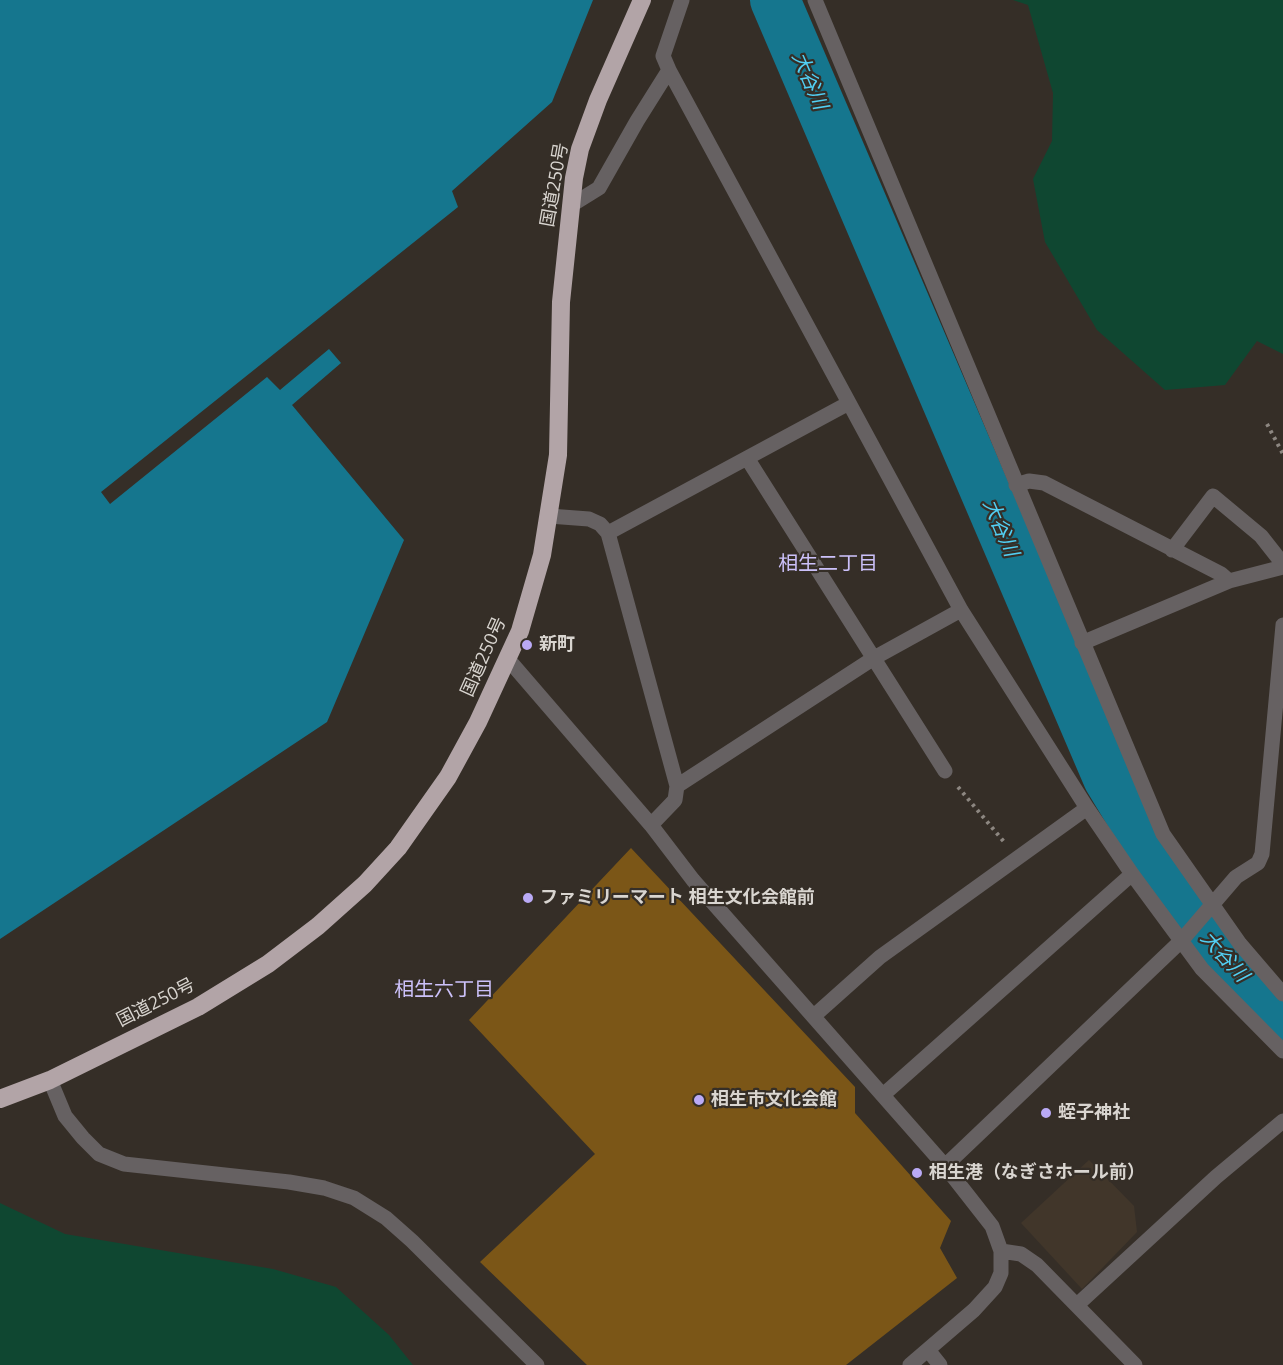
<!DOCTYPE html>
<html>
<head>
<meta charset="utf-8">
<style>
  body { margin:0 }
  canvas { display:block; background:#352e27 }
</style>
</head>
<body>
<canvas width="1283" height="1365"></canvas>
<script>
const ctx = document.querySelector('canvas').getContext('2d');
ctx.lineJoin = 'round';
function fill(path, color) {
  ctx.fillStyle = color;
  ctx.fill(path, 'evenodd');
}
function toPath(rows) {
  const path = new Path2D();
  for (const r of rows) {
    path.moveTo(r[0], r[1]);
    for (let i = 2; i < r.length; i += 2) path.lineTo(r[i], r[i + 1]);
  }
  return path;
}
function strokePath(path, color, width, dash) {
  ctx.strokeStyle = color;
  ctx.lineWidth = width;
  ctx.lineCap = dash ? 'butt' : 'round';
  ctx.setLineDash(dash || []);
  ctx.stroke(path);
}
function drawText(font, color, halo, rows, align = 'center') {
  ctx.font = font + ' "Open Sans","Noto Sans JP",sans-serif';
  ctx.lineWidth = 4.5;
  ctx.setLineDash([]);
  ctx.textBaseline = 'middle';
  ctx.strokeStyle = halo;
  ctx.fillStyle = color;
  for (const [text, x, y, turn = 0] of rows) {
    ctx.save();
    ctx.translate(x, y);
    ctx.rotate((+turn || 0) * Math.PI / 180);
    ctx.textAlign = isNaN(turn) ? turn : align;
    if (halo) ctx.strokeText(text, 0, 0);
    ctx.fillText(text, 0, 0);
    ctx.restore();
  }
}
fill(toPath([
  [1089,1160,1134,1206,1137,1232,1082,1289,1021,1223]
]), '#41362a');
fill(toPath([
  [1013,0,1283,0,1283,354,1257,341,1225,385,1165,390,1097,330,1045,242,1033,179,1052,141,1053,93,1028,5],
  [0,1203,65,1234,273,1269,336,1287,389,1335,413,1365,0,1365]
]), '#0f4731');
fill(toPath([
  [0,0,593,0,552,102,452,191,458,207,101,492,110,504,267,377,280,390,329,349,341,363,292,405,404,540,327,722,0,939]
]), '#15768e');
strokePath(toPath([
  [775,0,1108,778,1203,935,1283,1021]
]), '#15768e', 50);
fill(toPath([
  [631,848,855,1087,855,1113,951,1221,940,1248,957,1278,846,1365,587,1365,480,1262,595,1154,469,1020]
]), '#7b5617');
strokePath(toPath([
  [1267,424,1283,454],
  [958,787,1005,843]
]), '#8d8781', 4, [3, 4.5]);
strokePath(toPath([
  [815,0,1163,834,1240,944,1283,994],
  [669,70,663,56,682,0],
  [570,206,599,188,637,121,669,70,961,610,1087,808,1132,874,1202,969,1283,1051],
  [747,458,945,771],
  [1016,485,1029,481,1044,483,1221,574,1229,581,1283,567],
  [549,516,589,519,600,524,608,533,677,786,675,800,651,825],
  [608,533,849,403],
  [1172,550,1213,496,1261,536,1283,564],
  [1082,643,1229,581],
  [507,658,651,825,693,880,945,1166,992,1226,1001,1251,1001,1273,995,1287,974,1310,910,1365],
  [677,786,874,658,961,610],
  [815,1015,880,957,1087,808],
  [50,1080,65,1116,83,1138,99,1154,124,1164,289,1182,324,1188,354,1198,386,1218,412,1241,537,1365],
  [883,1095,1132,874],
  [945,1166,1181,941,1236,877,1258,863,1262,854,1283,625],
  [1001,1251,1021,1254,1037,1265,1135,1365],
  [1077,1305,1216,1177,1283,1121],
  [928,1350,940,1365]
]), '#666162', 15);
strokePath(toPath([
  [0,1099,50,1080,198,1007,268,964,318,926,365,884,398,848,448,777,478,722,520,631,542,555,558,455,561,302,574,178,580,149,598,100,642,0]
]), '#b2a4a7', 18);
for (const [x, y, r, color] of [
  [527,645,6,"#baaaf6"],
  [528,898,6,"#baaaf6"],
  [699,1100,6,"#baaaf6"],
  [1046,1113,6,"#baaaf6"],
  [917,1173,6,"#baaaf6"]
]) {
  const dot = new Path2D();
  dot.arc(x, y, r, 0, 2 * Math.PI);
  ctx.fillStyle = color;
  ctx.fill(dot);
  strokePath(dot, '#352e27', 2);
}
drawText('18px', '#d9d5d0', '#352e27', [
  ["国道250号",555,185,-80],
  ["国道250号",484,657,-66],
  ["国道250号",156,1003,-27]
]);
drawText('bold 18px', '#d9d5d0', '#352e27', [
  ["新町",539,645],
  ["ファミリーマート 相生文化会館前",540,898],
  ["相生市文化会館",711,1100],
  ["蛭子神社",1058,1113],
  ["相生港（なぎさホール前）",929,1173]
], 'left');
drawText('italic 20px', '#52d0f4', '#352e27', [
  ["大谷川",809,81,67],
  ["大谷川",1000,528,67],
  ["大谷川",1224,957,48]
]);
drawText('20px', '#ccc1fa', '#352e27', [
  ["相生二丁目",828,564],
  ["相生六丁目",444,990]
]);
</script>
</body>
</html>
